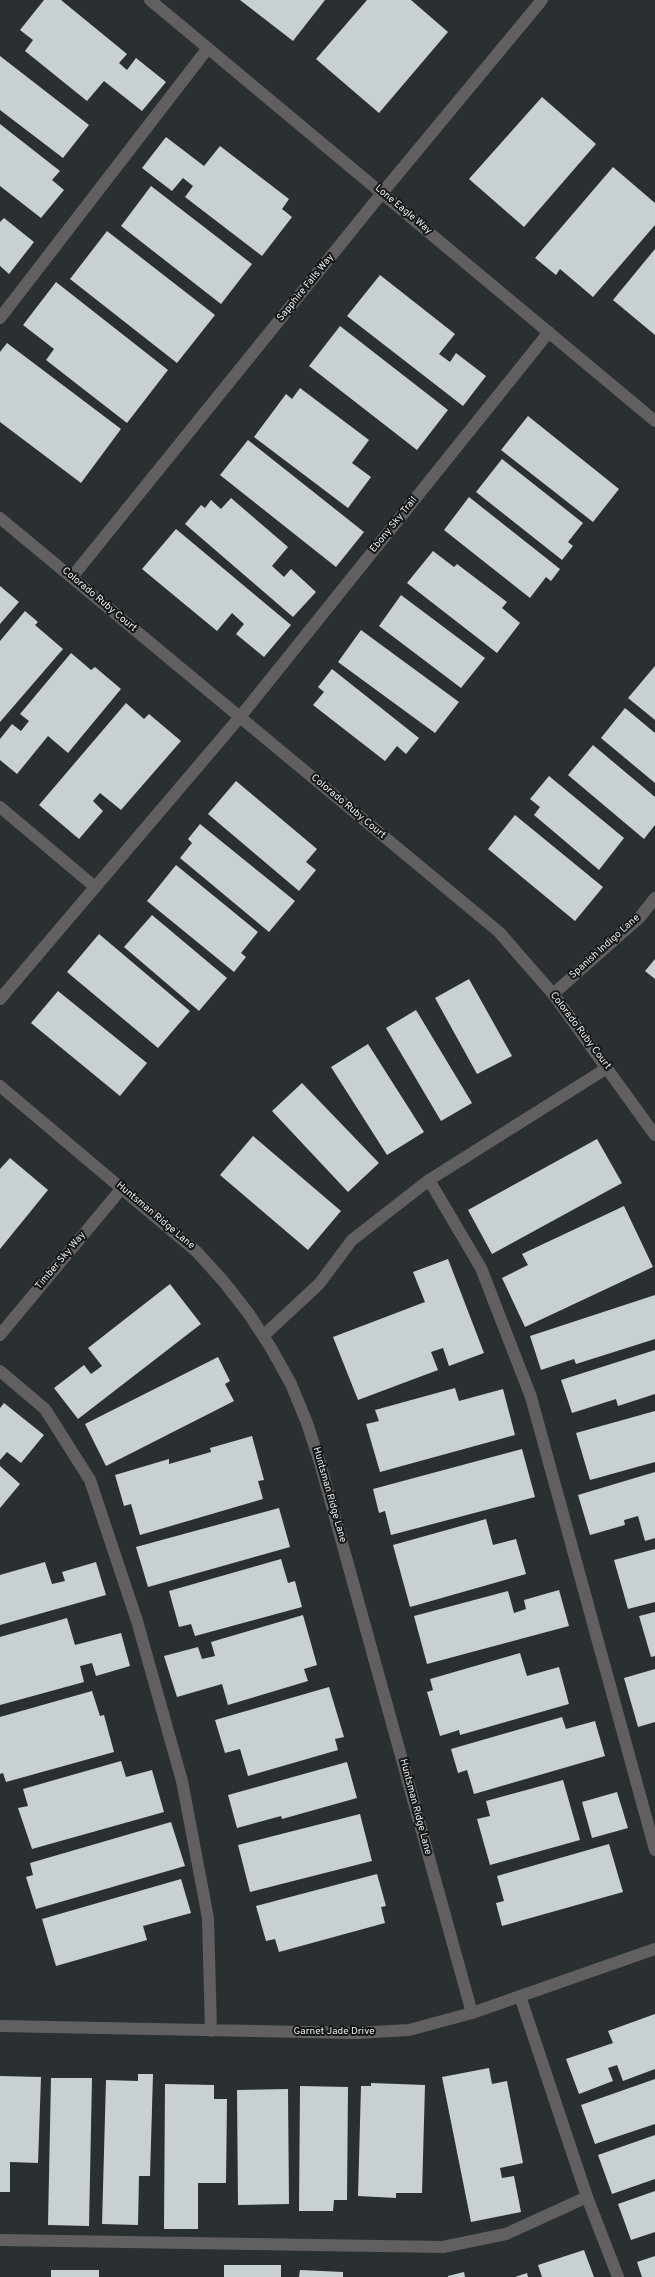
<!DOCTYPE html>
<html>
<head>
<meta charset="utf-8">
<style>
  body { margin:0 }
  canvas { display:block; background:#2a3031 }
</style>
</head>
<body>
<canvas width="655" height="2277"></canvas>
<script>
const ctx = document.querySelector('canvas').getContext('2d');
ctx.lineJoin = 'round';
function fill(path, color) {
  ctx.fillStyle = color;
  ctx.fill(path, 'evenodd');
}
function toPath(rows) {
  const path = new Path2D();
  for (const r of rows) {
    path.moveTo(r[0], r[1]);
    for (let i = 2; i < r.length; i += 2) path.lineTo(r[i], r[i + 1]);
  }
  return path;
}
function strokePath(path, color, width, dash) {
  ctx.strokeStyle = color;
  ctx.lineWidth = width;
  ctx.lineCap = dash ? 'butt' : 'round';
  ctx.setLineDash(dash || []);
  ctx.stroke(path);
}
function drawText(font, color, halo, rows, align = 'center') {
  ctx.font = font + ' Overpass,sans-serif';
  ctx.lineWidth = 4;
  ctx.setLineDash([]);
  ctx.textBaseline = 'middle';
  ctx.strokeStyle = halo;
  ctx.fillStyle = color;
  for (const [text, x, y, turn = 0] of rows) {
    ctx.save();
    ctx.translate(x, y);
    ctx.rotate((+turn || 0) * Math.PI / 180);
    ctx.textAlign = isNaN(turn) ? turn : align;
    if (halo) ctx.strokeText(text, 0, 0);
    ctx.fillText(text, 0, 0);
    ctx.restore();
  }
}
fill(toPath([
  [44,0,61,0,127,54,119,63,127,70,136,58,166,82,142,111,104,81,87,101,25,51,33,40,20,30],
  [240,0,325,0,293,41],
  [367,0,411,0,448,32,379,113,316,59],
  [0,56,89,125,63,158,0,110],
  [542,97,596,144,524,227,469,179],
  [0,124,60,171,52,180,64,190,41,218,0,186],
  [166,137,204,166,220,146,289,199,282,209,292,217,262,256,185,197,193,186,183,178,172,191,142,168],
  [613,167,655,203,655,225,593,297,560,269,556,275,535,258],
  [151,186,252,264,221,304,121,226],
  [4,218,34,242,9,274,0,266,0,222],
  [107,231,215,315,177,363,70,279],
  [655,249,655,335,613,300],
  [380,275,455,334,439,354,450,362,456,353,486,376,463,406,347,316],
  [56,282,168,370,127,423,46,360,54,349,23,325],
  [340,326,448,410,417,450,309,366],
  [7,343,121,429,81,483,0,422,0,352],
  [300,388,369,440,352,463,371,477,348,508,254,437,286,394,292,399],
  [528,416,619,489,593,522,501,450],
  [248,440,364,532,336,567,220,475],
  [502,459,583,523,568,542,573,546,562,560,476,492],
  [469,497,560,569,551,581,546,577,530,598,444,530],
  [231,498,288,547,272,566,284,577,291,569,316,592,293,617,185,524,201,505,205,508,211,500,221,509],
  [176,529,291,625,264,657,236,634,244,624,232,613,217,631,142,569],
  [433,551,454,567,457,564,507,602,502,608,520,623,497,653,407,583],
  [0,586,19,602,0,624],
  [401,595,485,658,461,688,379,626],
  [25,611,38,622,35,625,63,649,0,722,0,641],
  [361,630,459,702,435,733,338,662],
  [71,653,91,670,95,667,121,689,68,753,48,736,17,774,0,760,0,739,12,724,21,731,29,721,20,714],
  [655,666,655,720,628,698],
  [332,669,419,738,406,754,397,746,385,761,313,705,324,692,318,687],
  [126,703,144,719,149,714,181,741,121,810,100,793,93,801,103,811,79,839,39,805],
  [625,708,655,733,655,783,601,738],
  [593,745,655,797,655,825,644,839,568,775],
  [549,776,624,838,599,870,534,815,540,807,530,799],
  [236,781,317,849,306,862,316,870,299,891,208,814],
  [515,815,603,887,575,921,488,849],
  [200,824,295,901,269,932,180,858,192,843,188,839],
  [176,865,258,932,241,953,246,957,234,972,147,901],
  [152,915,227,978,199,1011,124,947],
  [99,934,190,1011,158,1048,67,972],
  [655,959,655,979,645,971],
  [469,979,512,1056,477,1074,435,998],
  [58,991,147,1063,120,1096,31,1023],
  [416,1010,472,1103,441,1121,386,1028],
  [368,1044,424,1132,387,1155,331,1067],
  [302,1083,379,1163,348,1192,272,1111],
  [253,1136,341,1211,308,1250,220,1175],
  [597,1139,622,1183,492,1254,468,1210],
  [10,1158,48,1190,0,1249,0,1169],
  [624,1206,653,1267,525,1327,502,1278,528,1265,522,1254],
  [448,1259,484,1353,449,1366,443,1348,431,1352,438,1370,358,1400,333,1337,425,1302,413,1272],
  [170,1284,201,1324,78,1419,54,1388,84,1365,91,1374,102,1366,88,1348],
  [655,1295,655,1339,576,1364,574,1359,541,1370,530,1336],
  [655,1350,655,1394,618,1406,616,1399,572,1413,561,1380],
  [218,1357,230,1381,225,1384,234,1401,106,1466,85,1424],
  [455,1388,459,1401,503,1389,515,1435,380,1472,366,1424,379,1421,375,1410],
  [4,1403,44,1435,21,1463,7,1452,0,1460,0,1408],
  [655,1411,655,1462,590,1480,576,1433],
  [252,1436,264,1480,258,1481,263,1499,140,1535,131,1504,124,1506,115,1475,169,1459,169,1464,211,1452,210,1448],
  [522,1449,535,1497,391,1535,385,1511,379,1513,373,1489],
  [0,1466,20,1484,0,1508],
  [655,1472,655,1538,645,1541,638,1516,624,1520,625,1525,590,1535,578,1495],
  [279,1508,290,1547,148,1587,136,1547],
  [486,1519,493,1545,516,1539,526,1574,410,1607,393,1545],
  [655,1549,655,1602,628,1609,614,1560],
  [281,1559,288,1583,295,1581,302,1607,195,1636,191,1624,179,1627,169,1591],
  [45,1562,52,1584,65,1581,62,1572,96,1562,106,1595,0,1625,0,1575],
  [559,1590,569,1626,427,1664,414,1616,508,1591,514,1613,526,1609,524,1600],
  [655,1612,655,1656,651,1657,639,1616],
  [303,1615,317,1665,304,1669,308,1681,228,1705,222,1684,177,1697,164,1656,198,1647,202,1659,215,1656,211,1642],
  [67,1618,75,1645,121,1633,130,1666,96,1676,92,1663,80,1666,84,1682,0,1705,0,1637],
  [520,1653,527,1676,559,1667,569,1704,460,1735,459,1730,440,1736,427,1692,433,1690,430,1679],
  [655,1669,655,1722,638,1727,624,1678],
  [329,1687,344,1737,335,1739,338,1750,248,1776,240,1749,225,1753,215,1720],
  [92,1691,100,1716,104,1715,114,1752,6,1782,3,1773,0,1774,0,1717],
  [562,1717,566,1729,595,1721,605,1756,474,1794,467,1770,458,1773,451,1749],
  [121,1761,126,1777,152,1770,164,1812,32,1849,18,1808,28,1806,23,1789],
  [347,1762,357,1798,282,1819,281,1816,237,1828,228,1795],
  [563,1780,580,1840,490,1865,477,1819,490,1816,486,1801],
  [617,1792,628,1828,592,1838,582,1802],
  [360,1814,372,1861,250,1892,238,1845],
  [171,1822,185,1866,36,1909,26,1877,33,1875,30,1863],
  [609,1844,623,1892,502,1926,496,1903,504,1901,497,1876],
  [377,1874,386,1906,381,1907,385,1923,279,1952,275,1939,266,1941,256,1906],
  [181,1879,191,1913,143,1926,147,1940,56,1966,42,1919],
  [655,2014,655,2069,623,2081,617,2065,608,2068,613,2081,579,2094,566,2059,613,2043,608,2031],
  [489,2068,492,2084,507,2081,523,2163,500,2168,502,2178,514,2176,521,2212,471,2222,442,2077],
  [138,2074,153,2074,150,2176,139,2176,138,2225,102,2224,106,2080,138,2081],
  [0,2076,41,2077,38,2163,10,2162,10,2192,0,2192],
  [51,2078,92,2078,89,2226,48,2225],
  [655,2079,655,2124,595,2144,581,2105],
  [371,2083,425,2085,422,2193,396,2193,396,2198,358,2196,361,2086,371,2086],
  [165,2084,214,2085,214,2099,227,2099,226,2183,198,2183,198,2229,164,2229],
  [300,2086,348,2087,347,2200,334,2200,333,2211,299,2211],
  [288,2089,289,2204,238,2205,237,2090],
  [655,2135,655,2179,612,2194,598,2155],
  [655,2191,655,2232,631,2240,618,2204],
  [584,2250,594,2277,542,2277,538,2265],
  [655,2256,655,2277,642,2277,637,2262],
  [224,2265,281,2265,281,2277,224,2277],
  [51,2270,99,2270,99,2277,51,2277],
  [300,2270,343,2272,343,2277,299,2277],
  [464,2272,465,2277,448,2277,448,2276],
  [527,2273,528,2277,515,2277]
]), '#c9d0d1');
strokePath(toPath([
  [150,0,655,421],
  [0,318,208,48],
  [0,518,499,932,553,994,655,1135],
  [72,577,382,193,542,0],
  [0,807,95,887],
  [553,994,640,917,655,898],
  [0,999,240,717,549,332],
  [0,1086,197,1252,224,1282,249,1314,271,1348,291,1384,307,1423,320,1463,472,2013],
  [429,1180,481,1268,531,1397,655,1850],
  [0,1335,122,1188],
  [263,1336,319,1284,352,1240,429,1180,607,1068],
  [0,1371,45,1409,90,1480,137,1621,182,1781,208,1918,211,2031],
  [520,1996,587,2197,618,2277],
  [0,2026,356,2033,409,2030,472,2013,655,1949],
  [0,2240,443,2247,506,2234,587,2197]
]), '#625f60', 12);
drawText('10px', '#e6eaea', '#151718', [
  ["Lone Eagle Way",403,210,40],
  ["Sapphire Falls Way",306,288,-51],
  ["Ebony Sky Trail",394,525,-51],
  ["Colorado Ruby Court",99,600,40],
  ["Colorado Ruby Court",348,807,40],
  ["Spanish Indigo Lane",605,947,-42],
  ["Colorado Ruby Court",580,1031,53],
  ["Huntsman Ridge Lane",155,1216,40],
  ["Timber Sky Way",61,1261,-50],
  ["Huntsman Ridge Lane",329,1495,74],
  ["Huntsman Ridge Lane",415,1807,75],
  ["Garnet Jade Drive",334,2032]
]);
</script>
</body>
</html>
